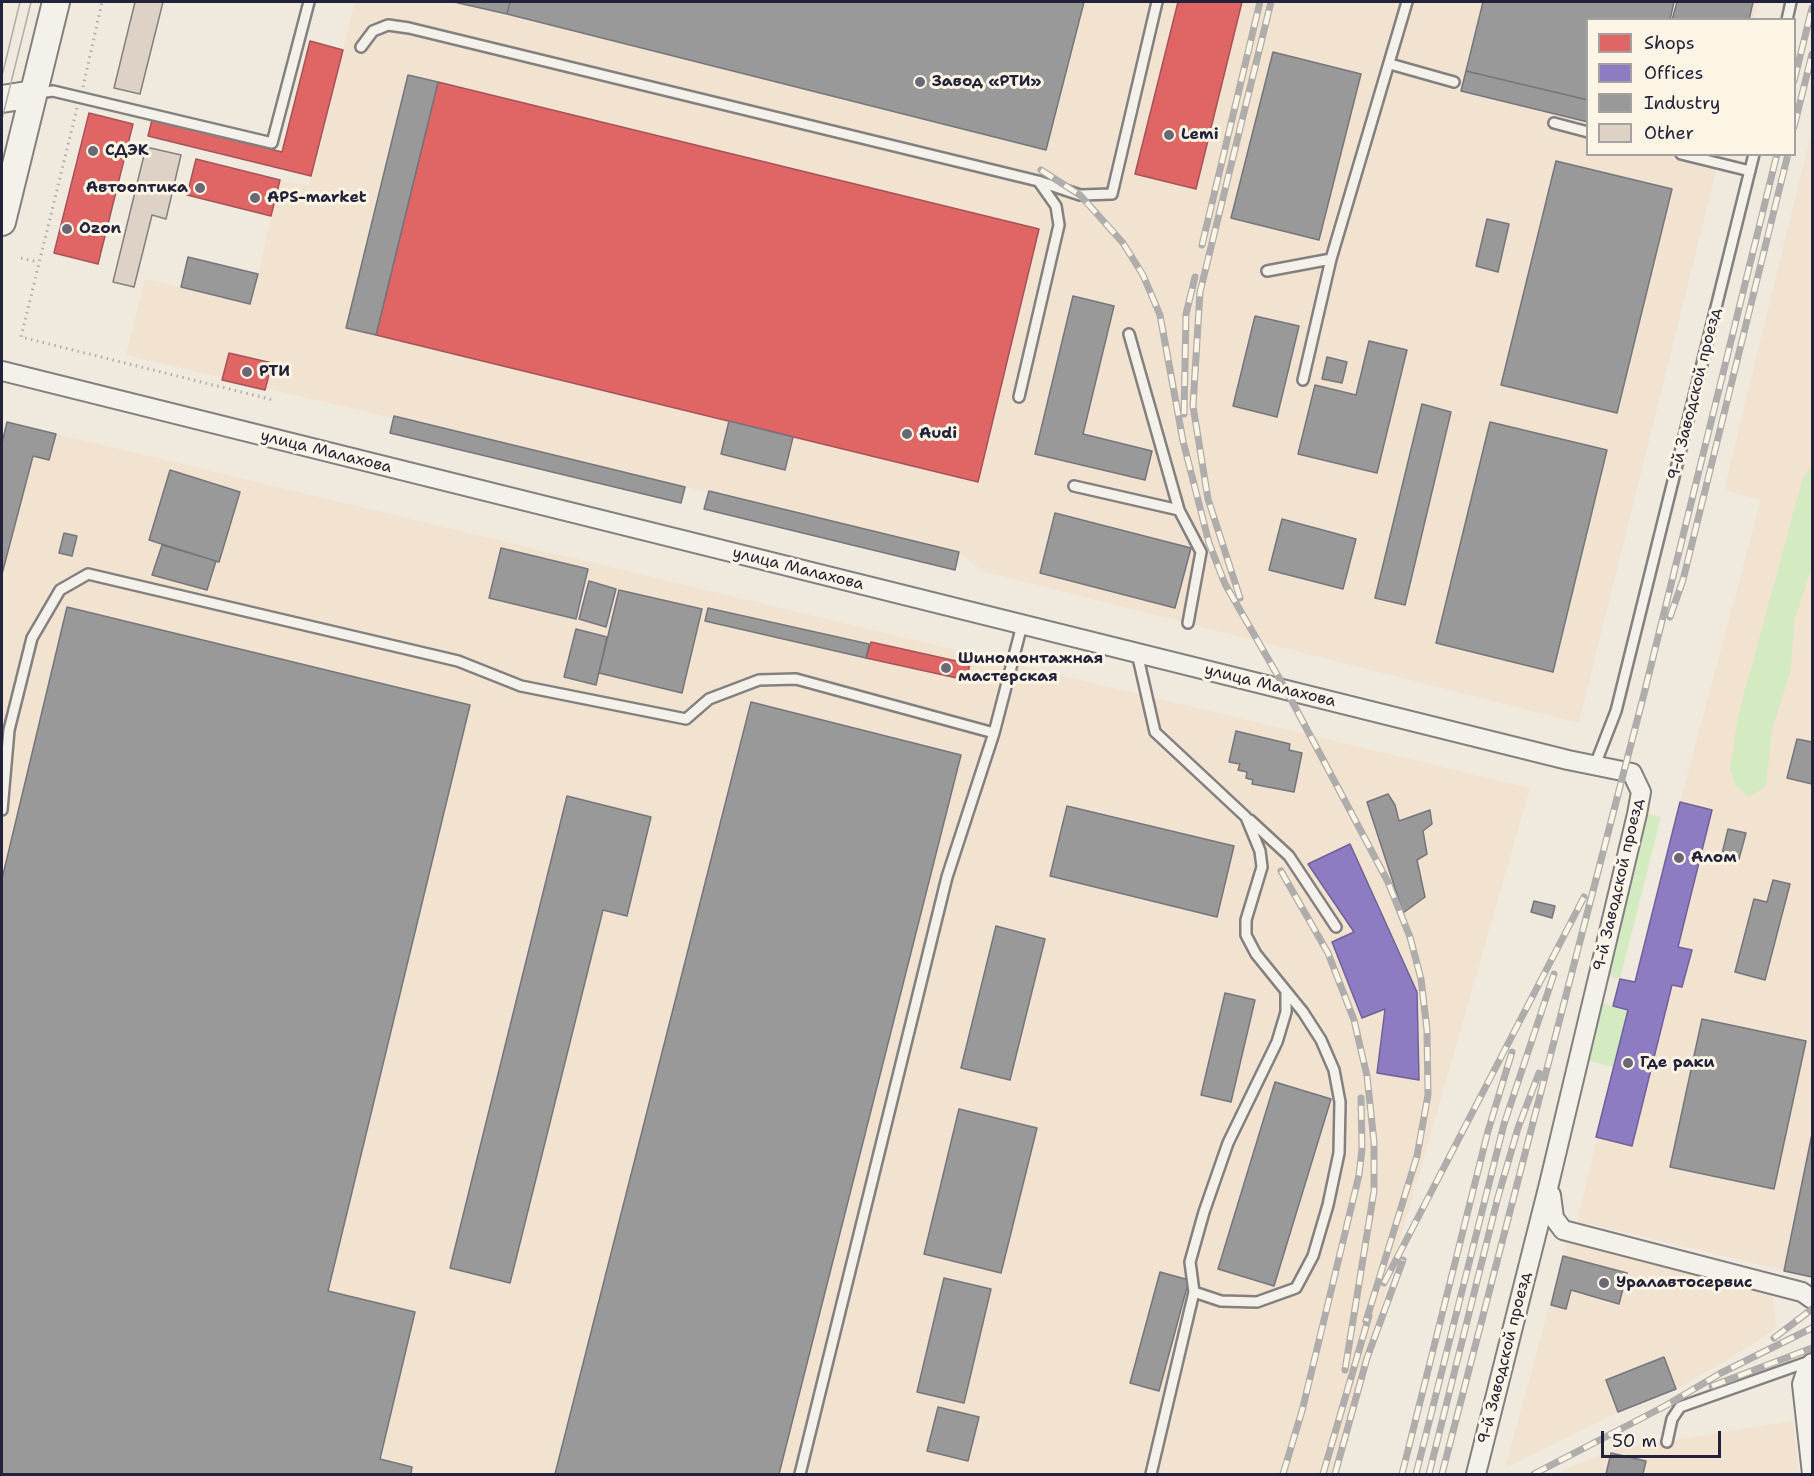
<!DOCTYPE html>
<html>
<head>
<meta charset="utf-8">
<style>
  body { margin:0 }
  #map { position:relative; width:1814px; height:1476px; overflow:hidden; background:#f0e9de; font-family:"Shantell Sans",sans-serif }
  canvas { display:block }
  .frame { position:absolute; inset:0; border:3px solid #22223b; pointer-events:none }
  .legend { position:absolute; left:1586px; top:18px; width:210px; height:138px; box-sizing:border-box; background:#fcf5e5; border:2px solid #a5a1a1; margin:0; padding:8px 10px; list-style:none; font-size:18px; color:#22223b }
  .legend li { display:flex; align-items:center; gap:12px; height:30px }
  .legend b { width:30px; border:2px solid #a5a1a1 }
  .scale { position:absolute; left:1601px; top:1431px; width:120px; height:27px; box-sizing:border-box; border:3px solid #22223b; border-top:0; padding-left:8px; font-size:18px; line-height:21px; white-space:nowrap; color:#22223b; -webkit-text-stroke:4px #fcf5e5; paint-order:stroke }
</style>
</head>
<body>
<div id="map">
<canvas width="1814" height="1476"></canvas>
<div class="frame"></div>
<ul class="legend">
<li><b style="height:16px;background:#e06666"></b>Shops</li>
<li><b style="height:16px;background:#8e7cc3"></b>Offices</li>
<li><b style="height:16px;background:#999"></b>Industry</li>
<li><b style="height:16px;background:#ded2c6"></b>Other</li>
</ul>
<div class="scale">50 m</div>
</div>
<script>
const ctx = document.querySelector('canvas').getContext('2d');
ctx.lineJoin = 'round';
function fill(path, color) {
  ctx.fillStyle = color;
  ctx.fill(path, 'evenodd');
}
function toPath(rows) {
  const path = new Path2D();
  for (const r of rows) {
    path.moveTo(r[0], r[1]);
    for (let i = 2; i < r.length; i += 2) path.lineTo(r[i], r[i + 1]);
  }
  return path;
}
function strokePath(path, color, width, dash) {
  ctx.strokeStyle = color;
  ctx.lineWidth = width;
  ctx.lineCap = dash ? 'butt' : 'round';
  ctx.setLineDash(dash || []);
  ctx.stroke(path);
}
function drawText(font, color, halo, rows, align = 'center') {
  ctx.font = font + ' "Shantell Sans",sans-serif';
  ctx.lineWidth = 6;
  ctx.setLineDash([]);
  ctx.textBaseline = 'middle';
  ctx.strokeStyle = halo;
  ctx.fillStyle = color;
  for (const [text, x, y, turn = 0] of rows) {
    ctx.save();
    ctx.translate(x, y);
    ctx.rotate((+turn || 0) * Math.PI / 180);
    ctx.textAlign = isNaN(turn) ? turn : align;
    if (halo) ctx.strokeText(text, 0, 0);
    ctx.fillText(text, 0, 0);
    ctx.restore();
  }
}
fill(toPath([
  [355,2,1758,2,1754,19,1588,20,1588,154,1720,155,1579,723,982,571,959,552,126,355,145,279,251,304,280,180,309,186],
  [1812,129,1812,1277,1577,1221,1680,802,1761,500,1724,490],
  [7,422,1530,788,1333,1474,2,1474,2,443],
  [1567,1242,1773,1295,1776,1328,1734,1356,1676,1389,1618,1412,1505,1468],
  [1793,1421,1799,1474,1555,1474,1608,1451]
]), '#f2e2d0');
fill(toPath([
  [1812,465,1812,567,1795,617,1790,673,1772,729,1766,786,1749,797,1735,785,1730,769,1738,717,1803,478],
  [1644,813,1661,817,1620,979,1604,975],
  [1599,1003,1628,1010,1614,1067,1585,1060]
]), '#d4eac0');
const shops = toPath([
  [1178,2,1242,2,1196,189,1135,174,1178,2],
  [310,41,343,50,311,176,148,136,152,120,282,152,310,41],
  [438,82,1039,229,978,482,376,335,438,82],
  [89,113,133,124,98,264,54,253,89,113],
  [196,159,280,180,271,216,187,195,196,159],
  [229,353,272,363,265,390,222,380,229,353],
  [871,642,970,664,966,680,866,658,871,642]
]);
fill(shops, '#e06666');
strokePath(shops, '#a75259', 1.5);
const offices = toPath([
  [1680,802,1712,810,1678,947,1692,950,1682,987,1672,985,1632,1146,1596,1137,1628,1010,1613,1006,1620,979,1635,982,1680,802],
  [1350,844,1417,992,1419,1080,1377,1073,1385,1009,1362,1018,1332,942,1354,932,1308,864,1350,844]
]);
fill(offices, '#8e7cc3');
strokePath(offices, '#6e619a', 1.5);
const industry = toPath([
  [454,2,510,2,507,14,454,2],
  [510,2,1084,2,1046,150,507,14,510,2],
  [1483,2,1674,2,1670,20,1588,20,1588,100,1466,71,1483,2],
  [1677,2,1753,2,1749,20,1672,20,1677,2],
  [1273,52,1361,74,1319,240,1231,218,1273,52],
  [1466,71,1588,100,1588,122,1461,91,1466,71],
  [408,75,438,82,376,335,346,328,408,75],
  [1556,161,1672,189,1617,413,1501,385,1556,161],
  [1487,219,1509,224,1498,272,1476,266,1487,219],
  [188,257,258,274,250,304,181,287,188,257],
  [1073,296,1114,306,1083,434,1152,451,1145,480,1035,454,1073,296],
  [1255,316,1299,326,1277,417,1233,406,1255,316],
  [1369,341,1407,350,1377,473,1298,454,1315,385,1356,395,1369,341],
  [1327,357,1347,362,1342,383,1322,379,1327,357],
  [1422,404,1451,412,1405,605,1375,598,1422,404],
  [394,416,685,487,681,503,390,433,394,416],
  [729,421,793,437,785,470,721,454,729,421],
  [7,422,56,434,49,460,33,456,2,574,2,443,7,422],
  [1490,422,1607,450,1553,672,1436,643,1490,422],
  [170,470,240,492,219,562,149,540,170,470],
  [709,491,959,552,955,570,704,509,709,491],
  [1055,513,1191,548,1175,608,1040,573,1055,513],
  [1282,519,1356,539,1343,589,1269,570,1282,519],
  [64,533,77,536,72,556,59,553,64,533],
  [162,545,216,561,207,590,152,575,162,545],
  [501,548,588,569,576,619,489,598,501,548],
  [589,581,616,589,606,627,579,619,589,581],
  [619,590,702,609,682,693,599,673,619,590],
  [67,607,470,705,328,1291,415,1312,380,1459,412,1467,411,1474,2,1474,2,879,67,607],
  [708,608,869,644,866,658,705,621,708,608],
  [576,629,607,637,596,685,564,677,576,629],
  [751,702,961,755,779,1474,555,1474,751,702],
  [1236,731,1290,744,1289,750,1302,753,1294,792,1252,784,1253,780,1246,778,1247,772,1238,770,1240,764,1229,762,1236,731],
  [1797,739,1812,742,1812,784,1787,778,1797,739],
  [1388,794,1395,805,1399,821,1430,810,1432,824,1423,831,1427,854,1417,860,1425,897,1403,913,1367,802,1388,794],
  [567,796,651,817,627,916,603,910,510,1283,450,1268,567,796],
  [1067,806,1234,846,1217,917,1050,876,1067,806],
  [1728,829,1746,833,1739,859,1722,854,1728,829],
  [1773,880,1790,884,1765,980,1735,972,1754,899,1767,902,1773,880],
  [1534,901,1555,906,1552,918,1531,912,1534,901],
  [996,926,1045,939,1010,1080,961,1068,996,926],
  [1225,993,1255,1000,1231,1102,1201,1095,1225,993],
  [1702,1019,1806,1041,1774,1189,1670,1167,1702,1019],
  [1275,1082,1331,1099,1274,1286,1218,1269,1275,1082],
  [959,1109,1037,1128,1001,1273,924,1254,959,1109],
  [1812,1134,1812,1277,1784,1271,1812,1134],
  [1563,1256,1627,1273,1619,1304,1571,1290,1566,1309,1551,1305,1563,1256],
  [1160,1272,1189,1280,1159,1391,1130,1383,1160,1272],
  [944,1278,991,1289,964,1403,917,1392,944,1278],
  [1664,1357,1676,1389,1618,1412,1606,1380,1664,1357],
  [938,1407,979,1417,968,1461,927,1451,938,1407],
  [1611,1453,1646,1461,1643,1474,1606,1474,1611,1453]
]);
fill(industry, '#999');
strokePath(industry, '#75757d', 1.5);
const building = toPath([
  [135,2,163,2,140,94,114,88,135,2],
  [146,147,181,155,166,219,152,215,134,287,113,282,146,147]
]);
fill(building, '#ded2c6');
strokePath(building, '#838080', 1.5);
const lane = toPath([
  [1787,20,1791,2],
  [361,47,373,31,388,25,409,28,1038,181,1080,195,1112,194,1157,2],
  [1390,64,1454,82],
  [37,93,53,91,272,143,309,2],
  [1554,123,1588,132],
  [1681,154,1750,171],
  [1267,271,1331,259],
  [1129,334,1179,510],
  [1303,380,1331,259,1407,2],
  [1019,397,1059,225,1056,206,1039,182],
  [1074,486,1179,510,1201,552,1188,623],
  [1137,653,1155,732,1246,817,1260,851,1262,867,1246,920,1246,935,1256,954,1303,1012,1321,1040,1334,1070,1340,1102,1339,1153,1328,1205,1313,1256,1296,1288,1257,1302,1221,1301,1194,1292],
  [1595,765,1616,711,1754,154],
  [2,810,9,730,32,638,60,590,88,574,458,661,521,686,686,719,709,699,759,680,796,679,994,733,1022,625],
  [1250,820,1289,856,1336,927],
  [1667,1442,1672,1419,1680,1407,1810,1361],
  [800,1474,947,877,994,733],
  [1151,1474,1194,1292,1190,1262,1204,1212,1228,1143,1277,1042,1286,1012,1286,991]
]);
const street = toPath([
  [2,371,1568,760,1632,773,1641,792,1637,814,1549,1184,1476,1474],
  [1551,1195,1554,1218,1563,1230,1802,1292,1812,1299],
  [1812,1474,1802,1384,1807,1369,1812,1363]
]);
const secondary = toPath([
  [2,99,33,94],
  [2,222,56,2]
]);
strokePath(lane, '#838080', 14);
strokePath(street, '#838080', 22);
strokePath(secondary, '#838080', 30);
strokePath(toPath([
  [83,87,102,2],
  [77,108,21,337,273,400],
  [21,258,38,262]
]), '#afadab', 3, [1.5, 4.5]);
strokePath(lane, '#f4f1ea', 9);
strokePath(street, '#f4f1ea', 18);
strokePath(secondary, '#f4f1ea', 26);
strokePath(toPath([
  [2,76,20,2],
  [2,119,31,2]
]), '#afadab', 1.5);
const rail = toPath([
  [1794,81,1812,8],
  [1794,127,1812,54],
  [1041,170,1080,195,1123,243,1143,275,1160,315,1183,441,1209,543,1225,584,1286,690,1388,882,1410,937,1421,979,1427,1030,1428,1095,1417,1156,1366,1321],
  [1202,245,1260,2],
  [1184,414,1186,314,1195,277],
  [1240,598,1208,499,1193,406,1200,292,1271,2],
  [1670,617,1683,580,1788,154],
  [1281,871,1328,953,1354,1020,1367,1076,1374,1142,1374,1191,1345,1370],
  [1384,1283,1584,897],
  [1774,1338,1812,1309],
  [1712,1386,1812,1348],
  [1283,1474,1302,1411,1359,1175,1362,1149,1361,1098],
  [1323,1474,1369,1316],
  [1335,1474,1367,1358,1403,1260],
  [1402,1474,1488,1131,1512,1052],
  [1416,1474,1504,1124,1554,974],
  [1429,1474,1498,1197,1518,1128,1539,1073],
  [1442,1474,1644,694,1777,154],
  [1534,1474,1665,1406,1721,1373,1812,1328]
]);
strokePath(rail, '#afadab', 7);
strokePath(rail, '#fcf5e5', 4.5, [14]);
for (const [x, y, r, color] of [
  [920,82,6,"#6a6874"],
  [1169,135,6,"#6a6874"],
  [93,151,6,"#6a6874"],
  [200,188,6,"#6a6874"],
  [255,198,6,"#6a6874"],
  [67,229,6,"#6a6874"],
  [247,372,6,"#6a6874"],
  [907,434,6,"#6a6874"],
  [946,668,6,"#6a6874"],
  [1679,858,6,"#6a6874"],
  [1628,1063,6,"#6a6874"],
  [1604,1283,6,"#6a6874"]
]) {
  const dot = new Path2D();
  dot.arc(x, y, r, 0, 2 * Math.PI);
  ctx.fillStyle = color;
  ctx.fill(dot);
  strokePath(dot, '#fcf5e5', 2);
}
drawText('bold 16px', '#22223b', '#fcf5e5', [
  ["Завод «РТИ»",932,82],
  ["Lemi",1181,135],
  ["СДЭК",105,151],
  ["Автооптика",188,188,"right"],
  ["АPS-market",267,198],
  ["Ozon",79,229],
  ["РТИ",259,372],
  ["Audi",919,434],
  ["Шиномонтажная",958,659],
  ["мастерская",958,677],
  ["Алом",1691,858],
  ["Где раки",1640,1063],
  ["Уралавтосервис",1616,1283]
], 'left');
drawText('16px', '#22223b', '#fcf5e5', [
  ["9-й Заводской проезд",1695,394,-76],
  ["улица Малахова",326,452,14],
  ["улица Малахова",798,569,14],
  ["улица Малахова",1270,686,14],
  ["9-й Заводской проезд",1619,885,-77],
  ["9-й Заводской проезд",1505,1358,-76]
]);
</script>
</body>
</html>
